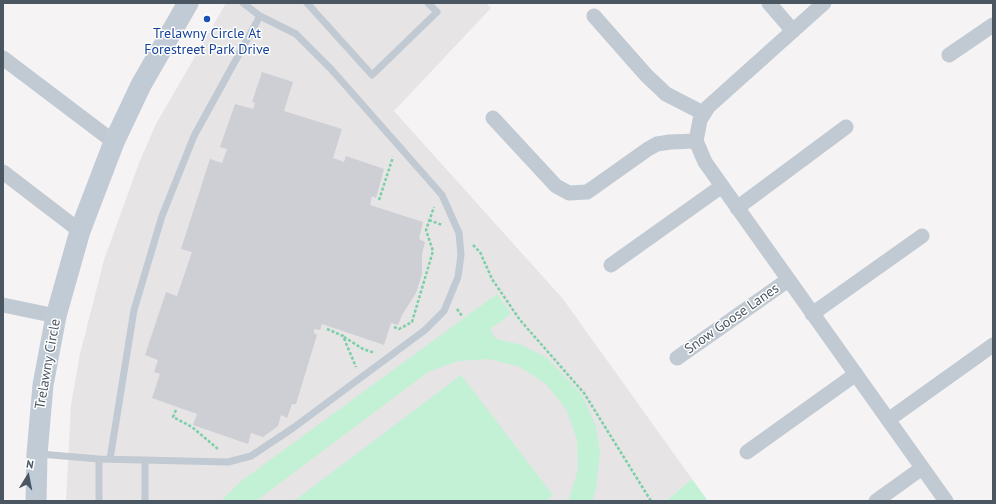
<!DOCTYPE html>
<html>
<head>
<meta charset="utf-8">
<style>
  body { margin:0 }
  #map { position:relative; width:996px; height:504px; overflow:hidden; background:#f5f3f3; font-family:"PT Sans",sans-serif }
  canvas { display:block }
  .frame { position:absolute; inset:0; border:4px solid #4a5661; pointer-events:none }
  .north { position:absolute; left:8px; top:456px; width:40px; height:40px; -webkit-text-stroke:3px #fff; paint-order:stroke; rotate:10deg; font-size:11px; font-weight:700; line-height:16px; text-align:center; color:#4a5661 }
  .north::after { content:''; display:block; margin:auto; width:14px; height:18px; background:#4a5661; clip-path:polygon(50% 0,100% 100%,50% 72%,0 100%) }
</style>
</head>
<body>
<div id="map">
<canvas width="996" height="504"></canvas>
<div class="frame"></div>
<div class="north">N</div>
</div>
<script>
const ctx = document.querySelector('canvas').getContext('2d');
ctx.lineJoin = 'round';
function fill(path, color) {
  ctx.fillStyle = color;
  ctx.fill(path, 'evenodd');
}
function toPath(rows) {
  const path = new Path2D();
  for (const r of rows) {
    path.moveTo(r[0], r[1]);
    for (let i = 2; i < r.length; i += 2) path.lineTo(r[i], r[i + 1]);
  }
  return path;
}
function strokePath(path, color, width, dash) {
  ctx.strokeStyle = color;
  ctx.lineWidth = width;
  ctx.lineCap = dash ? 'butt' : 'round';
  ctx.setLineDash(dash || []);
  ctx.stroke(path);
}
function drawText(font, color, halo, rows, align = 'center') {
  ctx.font = font + ' "PT Sans",sans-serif';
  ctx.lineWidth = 3;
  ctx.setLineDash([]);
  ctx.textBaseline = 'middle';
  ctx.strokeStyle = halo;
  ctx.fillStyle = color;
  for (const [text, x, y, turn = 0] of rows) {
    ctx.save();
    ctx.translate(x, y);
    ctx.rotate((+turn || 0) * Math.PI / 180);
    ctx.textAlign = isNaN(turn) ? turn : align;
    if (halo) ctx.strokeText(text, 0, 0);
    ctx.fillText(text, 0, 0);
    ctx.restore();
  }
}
fill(toPath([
  [226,3,486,3,491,8,394,111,563,299,692,479,666,501,66,501,71,405,80,354,104,260,139,163,156,124]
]), '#e6e4e5');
fill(toPath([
  [497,294,511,314,490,329,496,339,522,345,547,358,582,395,596,426,600,452,596,489,592,501,568,501,578,470,577,439,566,409,546,384,520,367,489,359,458,361,428,372,256,501,221,501,240,482],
  [461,375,553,495,546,501,294,501],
  [692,479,708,501,666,501]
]), '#c3f1d5');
fill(toPath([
  [262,72,293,82,284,111,342,129,333,158,344,162,346,156,384,169,376,198,372,196,370,205,423,222,419,239,425,242,422,254,422,274,416,293,402,315,398,325,391,323,384,345,322,324,320,330,314,329,314,333,317,335,296,404,292,404,287,418,281,415,278,426,263,437,251,433,248,444,193,425,197,414,152,398,160,374,154,372,158,360,145,355,166,292,177,296,192,252,181,249,210,159,222,163,227,149,220,147,235,104,253,109,255,103,252,102]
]), '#cdcfd5');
strokePath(toPath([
  [379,200,393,157],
  [429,220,442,225],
  [473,245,480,252,492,279,520,320,584,393,651,501],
  [457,309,462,316],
  [394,327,399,329,412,322,433,251,426,230,434,207],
  [327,329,343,336,356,367],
  [344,337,363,349,375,353],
  [176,410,173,417,192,427,218,449]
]), '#7ad0a6', 2.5, [3, 2]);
strokePath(toPath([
  [307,3,372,75,437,12,428,3],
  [40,454,99,459,228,462,251,456,293,428,425,330,444,311,458,277,461,255,459,233,442,195,331,69,296,34,260,16,243,3],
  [110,459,134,310,162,216,194,136,260,16],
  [99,501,99,459],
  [145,501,145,460]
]), '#c1cad2', 7);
strokePath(toPath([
  [769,3,793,31],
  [824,3,708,107,700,120,696,141,705,162,722,186,946,501],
  [594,16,646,75,666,94,703,113],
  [949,55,993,25],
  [3,58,114,142],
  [493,118,556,186,569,193,587,192,593,188,648,149,657,144,670,142,696,141],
  [3,172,80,231],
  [737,208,846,127],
  [611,265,722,186],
  [3,305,56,316],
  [812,314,922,236],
  [677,358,788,280],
  [888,420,993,345],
  [747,452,856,374],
  [876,501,922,468]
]), '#c1cad2', 15);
strokePath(toPath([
  [36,501,37,454,43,385,56,316,80,231,114,142,141,85,188,3]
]), '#c1cbd6', 21);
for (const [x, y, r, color] of [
  [207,19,4,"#1a4fb4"]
]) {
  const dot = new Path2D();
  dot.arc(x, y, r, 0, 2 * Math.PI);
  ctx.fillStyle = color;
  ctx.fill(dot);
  strokePath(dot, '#fff', 1.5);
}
drawText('14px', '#164399', '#fff', [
  ["Trelawny Circle At",207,34],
  ["Forestreet Park Drive",207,50]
]);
drawText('14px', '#4a5661', '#fff', [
  ["Snow Goose Lanes",732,319,-35],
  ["Trelawny Circle",48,364,-80]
]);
</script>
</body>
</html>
